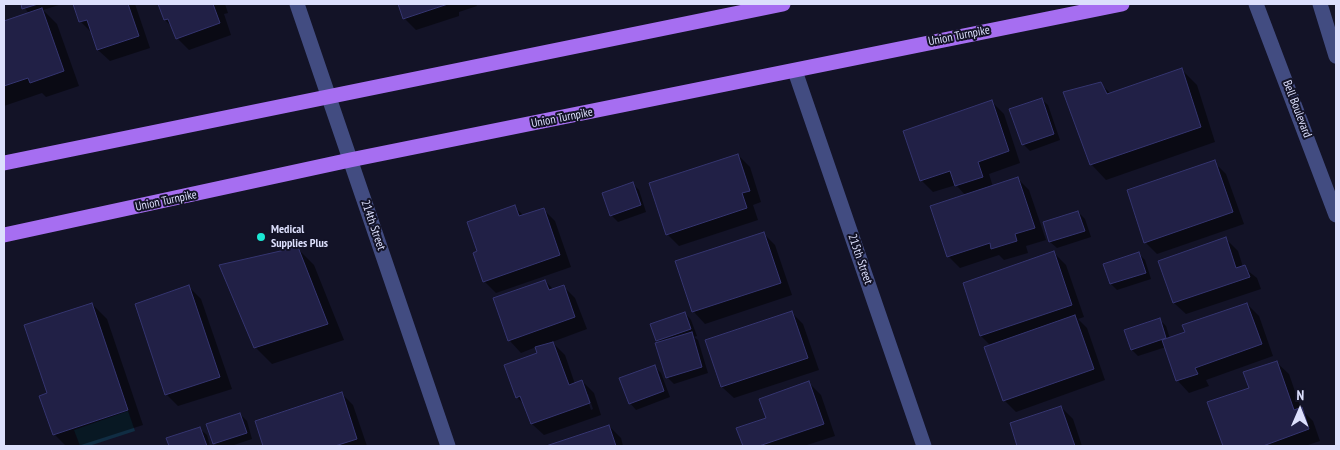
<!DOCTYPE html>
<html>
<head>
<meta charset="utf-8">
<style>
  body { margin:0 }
  #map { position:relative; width:1340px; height:450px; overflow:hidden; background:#131327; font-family:"PT Sans Narrow",sans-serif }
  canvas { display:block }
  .frame { position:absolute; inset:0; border:5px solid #dcdffc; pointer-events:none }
  .north { position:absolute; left:1275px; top:385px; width:50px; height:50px; -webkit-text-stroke:4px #131327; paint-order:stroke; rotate:1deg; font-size:14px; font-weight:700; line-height:20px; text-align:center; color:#dcdffc }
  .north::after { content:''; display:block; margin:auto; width:18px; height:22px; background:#dcdffc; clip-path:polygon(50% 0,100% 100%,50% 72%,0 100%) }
</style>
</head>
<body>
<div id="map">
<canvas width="1340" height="450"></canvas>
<div class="frame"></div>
<div class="north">N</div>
</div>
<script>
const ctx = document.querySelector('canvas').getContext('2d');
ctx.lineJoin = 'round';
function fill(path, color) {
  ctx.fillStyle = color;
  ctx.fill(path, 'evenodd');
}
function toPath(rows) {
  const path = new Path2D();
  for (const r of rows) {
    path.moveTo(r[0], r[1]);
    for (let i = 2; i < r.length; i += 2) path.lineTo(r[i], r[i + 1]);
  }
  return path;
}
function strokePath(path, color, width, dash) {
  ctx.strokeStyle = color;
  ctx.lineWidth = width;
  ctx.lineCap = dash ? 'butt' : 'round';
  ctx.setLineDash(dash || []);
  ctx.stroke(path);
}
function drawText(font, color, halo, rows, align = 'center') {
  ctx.font = font + ' "PT Sans Narrow",sans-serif';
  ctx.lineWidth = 4;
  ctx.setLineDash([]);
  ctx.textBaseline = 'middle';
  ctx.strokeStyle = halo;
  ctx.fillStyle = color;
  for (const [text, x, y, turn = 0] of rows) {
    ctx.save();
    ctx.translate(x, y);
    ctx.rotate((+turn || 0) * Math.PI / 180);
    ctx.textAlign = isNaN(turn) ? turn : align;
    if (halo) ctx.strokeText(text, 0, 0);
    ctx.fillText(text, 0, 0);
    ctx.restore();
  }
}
fill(toPath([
  [128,411,135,431,89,446,80,446,74,430]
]), '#102d43');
fill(toPath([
  [22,4,62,4,43,10,57,24,79,86,46,97,42,93,4,106,4,22,29,14],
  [74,4,135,4,150,48,110,61,98,50,92,33,80,21],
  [159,4,225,4,228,13,224,14,231,35,189,50,177,38,173,28,165,20],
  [399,4,476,4,477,6,459,12,459,16,416,30,404,18],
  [1182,70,1197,85,1215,142,1106,180,1091,164,1100,83,1111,94],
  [1041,99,1048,105,1060,140,1030,151,1023,144],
  [992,102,1004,114,1020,163,989,174,993,187,1017,178,1029,190,1046,240,1026,246,1028,253,1004,260,999,255,960,268,948,256,966,196,956,185,933,192,921,180],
  [738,155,750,167,761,202,753,205,758,220,679,246,667,234],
  [1214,162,1226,174,1244,224,1157,254,1145,242],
  [633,184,639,190,646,212,618,222,611,215],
  [515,207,524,216,543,209,555,221,571,267,496,293,484,281,479,252],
  [1078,212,1085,219,1091,237,1057,248,1050,242,1044,223],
  [763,233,775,245,792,295,705,324,694,312,677,262],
  [1226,239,1238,251,1243,267,1257,278,1261,289,1186,314,1174,303],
  [297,248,314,265,344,340,272,364,255,347],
  [1054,253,1066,265,1084,317,1078,319,1087,328,1105,380,1016,412,1004,400,991,346,981,336,964,283],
  [1139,254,1145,260,1151,279,1117,290,1111,284,1105,265],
  [545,281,554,290,563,286,575,298,587,329,552,342,565,355,575,384,582,381,594,393,601,415,544,435,532,424,525,406,517,397,539,353,536,347,521,353,510,341,495,299],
  [586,394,588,394,593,409,591,410],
  [189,287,201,299,232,389,178,406,167,395,136,305],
  [92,304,107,319,143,425,78,446,66,446,54,434,49,394],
  [1247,304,1259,316,1273,356,1206,380,1209,386,1189,393,1178,381,1166,347,1138,356,1132,350,1160,320,1166,326,1170,339],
  [791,312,803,324,819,370,734,398,722,387],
  [685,313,691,320,697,336,694,337,698,340,708,373,674,384,667,377,660,343,657,340],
  [1277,363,1289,374,1301,409,1313,421,1320,441,1305,446,1224,446,1209,403,1250,389],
  [655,367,661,373,670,397,636,410,630,403],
  [809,383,821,395,835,436,804,446,744,446,738,429,767,418],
  [341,393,353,405,367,446,265,446,256,421],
  [1061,407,1073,419,1082,446,1019,446,1011,424],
  [240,414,247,421,252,439,231,446,217,446,214,443],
  [609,426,621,438,623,446,550,446],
  [200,429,207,435,210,446,170,446,168,439]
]), '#0007');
const building = toPath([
  [21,4,38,4,22,9,21,4],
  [73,4,128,4,139,36,97,50,87,20,79,22,73,4],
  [158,4,213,4,220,23,176,39,168,19,164,20,158,4],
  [398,4,448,4,403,19,398,4],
  [42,8,64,71,30,83,28,78,4,86,4,21,42,8],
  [1182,68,1201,127,1090,165,1063,92,1101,82,1107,94,1182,68],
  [1042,98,1054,134,1022,145,1009,109,1042,98],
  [992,100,1009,151,978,162,983,177,955,186,950,171,920,181,903,131,992,100],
  [738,154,750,191,742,193,747,208,666,235,649,183,738,154],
  [1215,160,1233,212,1144,243,1127,190,1215,160],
  [1018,177,1035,228,1015,234,1017,241,991,249,990,243,947,257,930,206,1018,177],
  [633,182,641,205,610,216,602,193,633,182],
  [515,205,519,216,544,208,560,255,483,282,473,253,477,251,467,222,515,205],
  [1078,211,1085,231,1049,242,1043,222,1078,211],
  [764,232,781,283,692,312,675,261,764,232],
  [1226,237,1236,268,1245,265,1250,277,1173,303,1158,261,1226,237],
  [298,247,328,324,254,348,219,265,298,247],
  [1054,251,1072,305,980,336,963,283,1054,251],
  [1139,252,1146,273,1110,284,1103,264,1139,252],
  [545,280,549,290,564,285,575,317,508,341,493,298,545,280],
  [189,285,220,377,165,395,135,304,189,285],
  [92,303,128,410,53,435,39,396,47,393,24,325,92,303],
  [1247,303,1262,344,1195,368,1198,374,1176,381,1162,340,1185,332,1182,325,1247,303],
  [792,311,808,358,721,387,705,340,792,311],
  [685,312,691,329,656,341,650,324,685,312],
  [1075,315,1094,369,1003,401,984,347,1075,315],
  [1160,318,1166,338,1131,350,1124,330,1160,318],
  [692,332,702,367,666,378,655,343,692,332],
  [553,342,569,385,582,380,590,403,531,424,520,396,516,398,504,365,537,353,535,347,553,342],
  [1277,361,1294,410,1302,407,1309,429,1263,446,1223,446,1207,402,1249,388,1243,372,1277,361],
  [655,365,664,391,629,404,619,378,655,365],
  [809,381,824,424,759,446,743,446,736,428,766,418,759,399,809,381],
  [342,392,357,439,335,446,263,446,255,421,342,392],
  [1061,406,1075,446,1017,446,1010,423,1061,406],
  [240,413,247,433,213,444,206,424,240,413],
  [609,425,616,446,546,446,609,425],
  [200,427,207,446,169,446,166,438,200,427]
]);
fill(building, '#212046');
strokePath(building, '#353570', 1);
strokePath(toPath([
  [297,4,448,446],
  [1256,4,1336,215],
  [1320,4,1336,56],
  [795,71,924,446]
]), '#424c81', 15);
strokePath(toPath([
  [4,163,783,4],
  [4,235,350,160,1122,4]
]), '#a66ef1', 15);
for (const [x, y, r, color] of [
  [261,237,5,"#1be8d4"]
]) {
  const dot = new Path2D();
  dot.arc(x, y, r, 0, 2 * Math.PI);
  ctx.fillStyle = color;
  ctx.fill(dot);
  strokePath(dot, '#131327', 2);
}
drawText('12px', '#dcdffc', '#131327', [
  ["Union Turnpike",959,36,-11],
  ["Bell Boulevard",1297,109,69],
  ["Union Turnpike",562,118,-11],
  ["Union Turnpike",166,201,-12],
  ["214th Street",373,225,71],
  ["215th Street",860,259,71]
]);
drawText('bold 12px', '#dcdffc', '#131327', [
  ["Medical",271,230],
  ["Supplies Plus",271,244]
], 'left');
</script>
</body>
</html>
